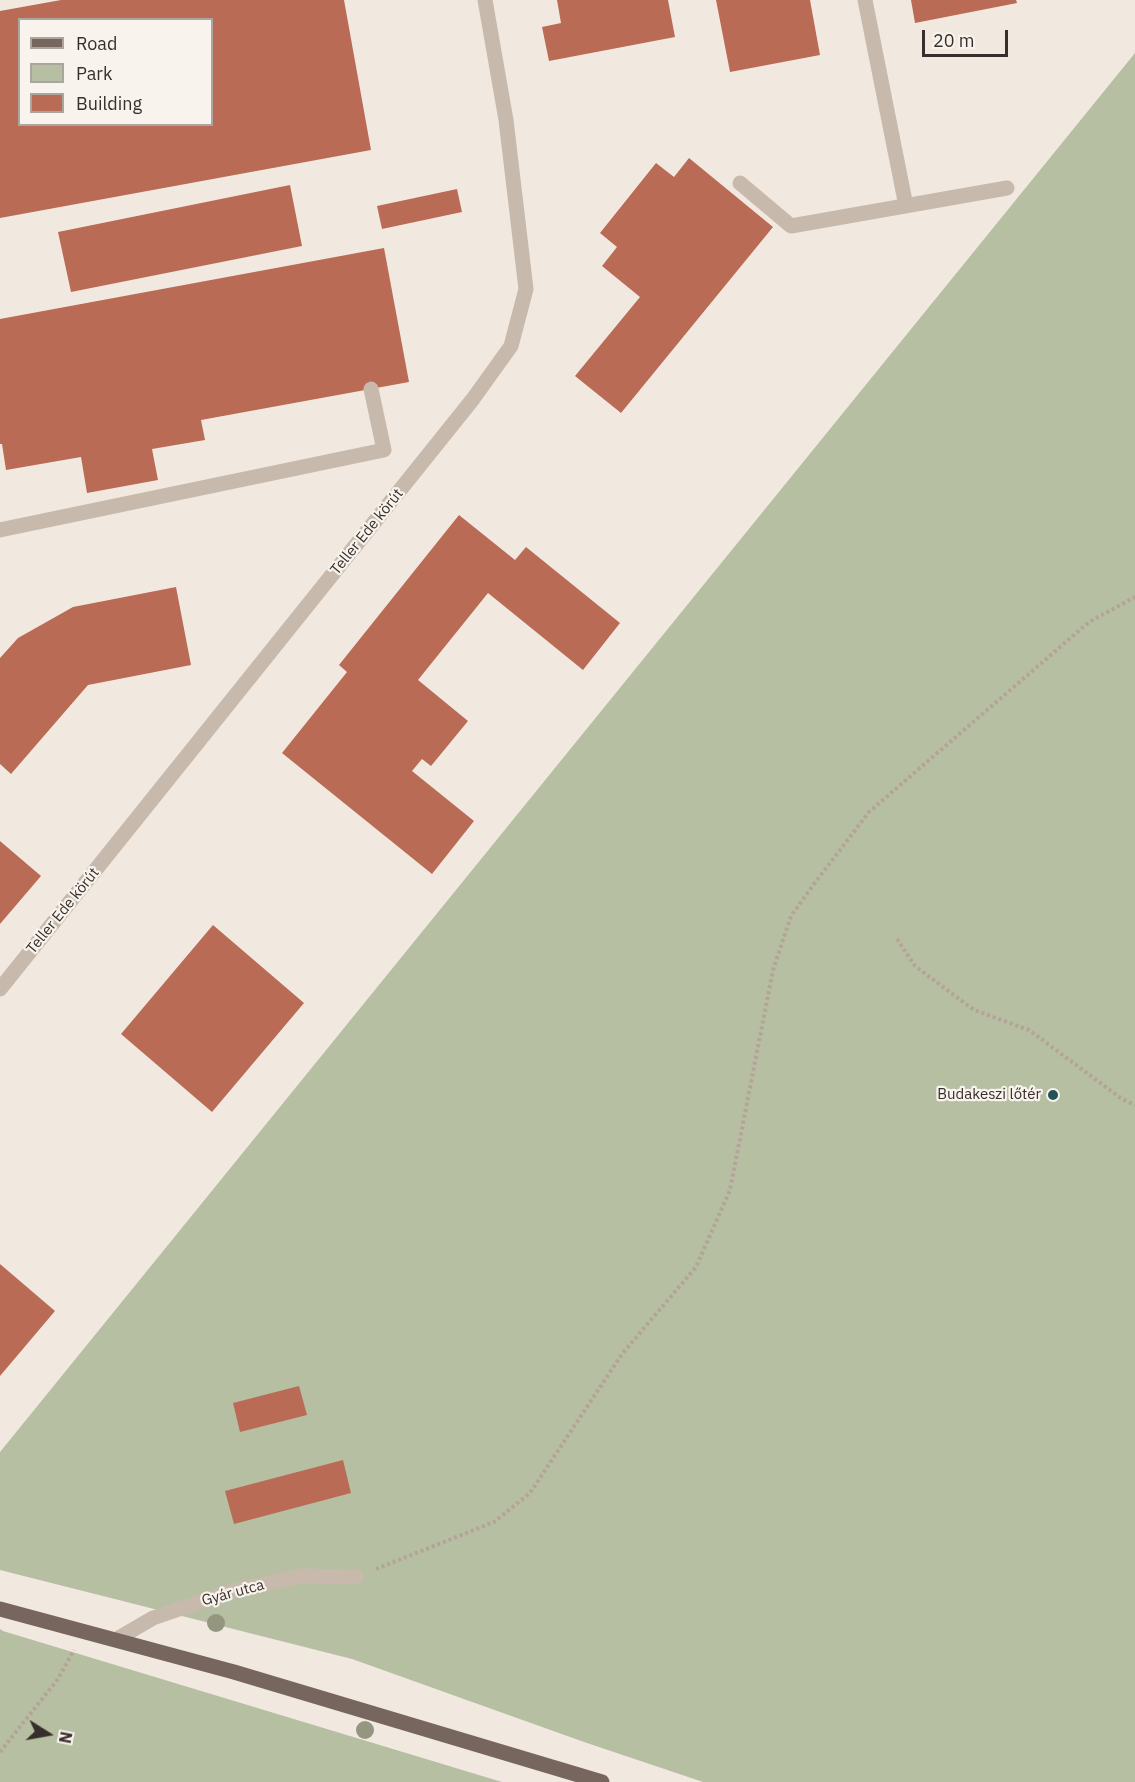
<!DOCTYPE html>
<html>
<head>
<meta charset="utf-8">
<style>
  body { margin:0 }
  #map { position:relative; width:1135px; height:1782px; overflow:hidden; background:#f1e9e0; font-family:"IBM Plex Sans",sans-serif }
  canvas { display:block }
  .legend { position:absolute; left:18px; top:18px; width:195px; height:108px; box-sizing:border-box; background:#f9f3ed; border:2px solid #aba59f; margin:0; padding:8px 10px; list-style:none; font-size:18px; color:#372f2b }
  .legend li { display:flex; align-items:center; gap:12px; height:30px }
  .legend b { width:30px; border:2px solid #aba59f }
  .north { position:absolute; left:18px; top:1704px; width:60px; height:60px; -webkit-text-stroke:4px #f9f3ed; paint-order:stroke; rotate:101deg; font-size:16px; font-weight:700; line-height:24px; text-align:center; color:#372f2b }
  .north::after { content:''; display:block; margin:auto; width:21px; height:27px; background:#372f2b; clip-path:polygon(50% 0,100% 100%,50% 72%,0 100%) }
  .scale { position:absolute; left:922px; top:30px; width:86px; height:27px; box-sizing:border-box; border:3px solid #372f2b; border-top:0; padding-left:8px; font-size:18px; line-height:21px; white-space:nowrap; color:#372f2b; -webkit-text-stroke:4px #f9f3ed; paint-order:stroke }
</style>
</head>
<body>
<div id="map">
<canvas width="1135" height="1782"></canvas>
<ul class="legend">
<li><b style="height:8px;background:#77665e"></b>Road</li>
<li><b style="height:16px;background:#b6bfa2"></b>Park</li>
<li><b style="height:16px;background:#ba6b55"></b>Building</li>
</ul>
<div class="north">N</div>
<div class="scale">20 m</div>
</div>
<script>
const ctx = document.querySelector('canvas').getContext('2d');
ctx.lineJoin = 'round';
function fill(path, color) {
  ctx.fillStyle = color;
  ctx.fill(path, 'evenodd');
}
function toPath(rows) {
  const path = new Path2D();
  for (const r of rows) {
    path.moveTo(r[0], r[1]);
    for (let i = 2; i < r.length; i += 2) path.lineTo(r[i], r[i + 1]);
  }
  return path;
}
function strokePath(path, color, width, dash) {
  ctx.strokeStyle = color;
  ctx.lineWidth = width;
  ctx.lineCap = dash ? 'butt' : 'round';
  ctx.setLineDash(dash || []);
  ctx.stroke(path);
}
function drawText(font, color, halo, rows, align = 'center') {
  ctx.font = font + ' "IBM Plex Sans",sans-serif';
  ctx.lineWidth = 4.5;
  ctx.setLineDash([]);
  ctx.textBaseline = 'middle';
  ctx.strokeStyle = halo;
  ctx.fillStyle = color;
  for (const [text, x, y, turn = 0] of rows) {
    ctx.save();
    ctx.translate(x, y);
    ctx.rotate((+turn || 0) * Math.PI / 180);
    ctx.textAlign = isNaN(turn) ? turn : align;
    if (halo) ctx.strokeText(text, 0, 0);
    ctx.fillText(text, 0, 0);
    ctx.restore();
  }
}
fill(toPath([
  [1135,53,1135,1782,703,1782,584,1742,352,1659,0,1570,0,1452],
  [0,1629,3,1631,502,1782,0,1782]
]), '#b6bfa2');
fill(toPath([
  [61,0,344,0,371,150,0,218,0,11],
  [20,20,212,20,212,124,20,124],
  [557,0,668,0,675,37,549,61,542,27,561,23],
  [716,0,810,0,820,55,730,72],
  [911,0,1016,0,1017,3,915,23],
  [689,158,773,227,621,413,575,376,640,297,602,266,617,247,600,233,656,163,674,177],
  [290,185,302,246,71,292,58,232],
  [457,189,462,212,382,229,377,206],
  [384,248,409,382,201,420,205,440,152,449,158,480,87,493,81,457,6,470,2,444,0,444,0,319],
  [459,515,515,560,526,547,620,623,583,670,488,593,418,680,468,721,431,766,422,759,412,771,474,821,432,874,282,753,347,672,339,665],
  [176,587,191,665,88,685,11,774,0,764,0,658,18,638,73,607],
  [0,841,41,876,0,924],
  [213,925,304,1003,212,1112,121,1034],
  [0,1264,55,1311,0,1376],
  [299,1386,307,1415,240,1432,233,1403],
  [343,1460,351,1493,234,1524,225,1491]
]), '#ba6b55');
strokePath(toPath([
  [897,939,915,966,974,1010,1029,1030,1122,1099,1135,1105],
  [376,1569,494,1522,530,1493,622,1354,696,1267,730,1190,773,970,791,916,814,884,869,812,1089,622,1135,597],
  [0,1752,58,1679,74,1650]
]), '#b4a397', 4, [3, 3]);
strokePath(toPath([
  [865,0,906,206],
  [740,183,791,226,1007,188],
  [0,530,384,450,371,389],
  [0,989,473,399,511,346,526,289,506,120,485,0],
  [117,1639,153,1618,232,1591,301,1576,356,1577]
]), '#c8b9ad', 15);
strokePath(toPath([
  [0,1609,234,1672,602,1782]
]), '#77665e', 15);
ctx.fillStyle = '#949680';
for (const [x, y] of [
  [216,1623],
  [365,1730]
]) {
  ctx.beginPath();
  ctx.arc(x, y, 9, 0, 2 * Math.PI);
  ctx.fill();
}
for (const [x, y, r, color] of [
  [1053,1095,6,"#245355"]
]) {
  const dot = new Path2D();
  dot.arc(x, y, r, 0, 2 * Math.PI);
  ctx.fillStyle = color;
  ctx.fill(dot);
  strokePath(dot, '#f9f3ed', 2);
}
drawText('15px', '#372f2b', '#f9f3ed', [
  ["Teller Ede körút",367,532,-51],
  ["Teller Ede körút",63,911,-51],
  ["Gyár utca",233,1593,-15]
]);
drawText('15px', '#372f2b', '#f9f3ed', [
  ["Budakeszi lőtér",1041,1095]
], 'right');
</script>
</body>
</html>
